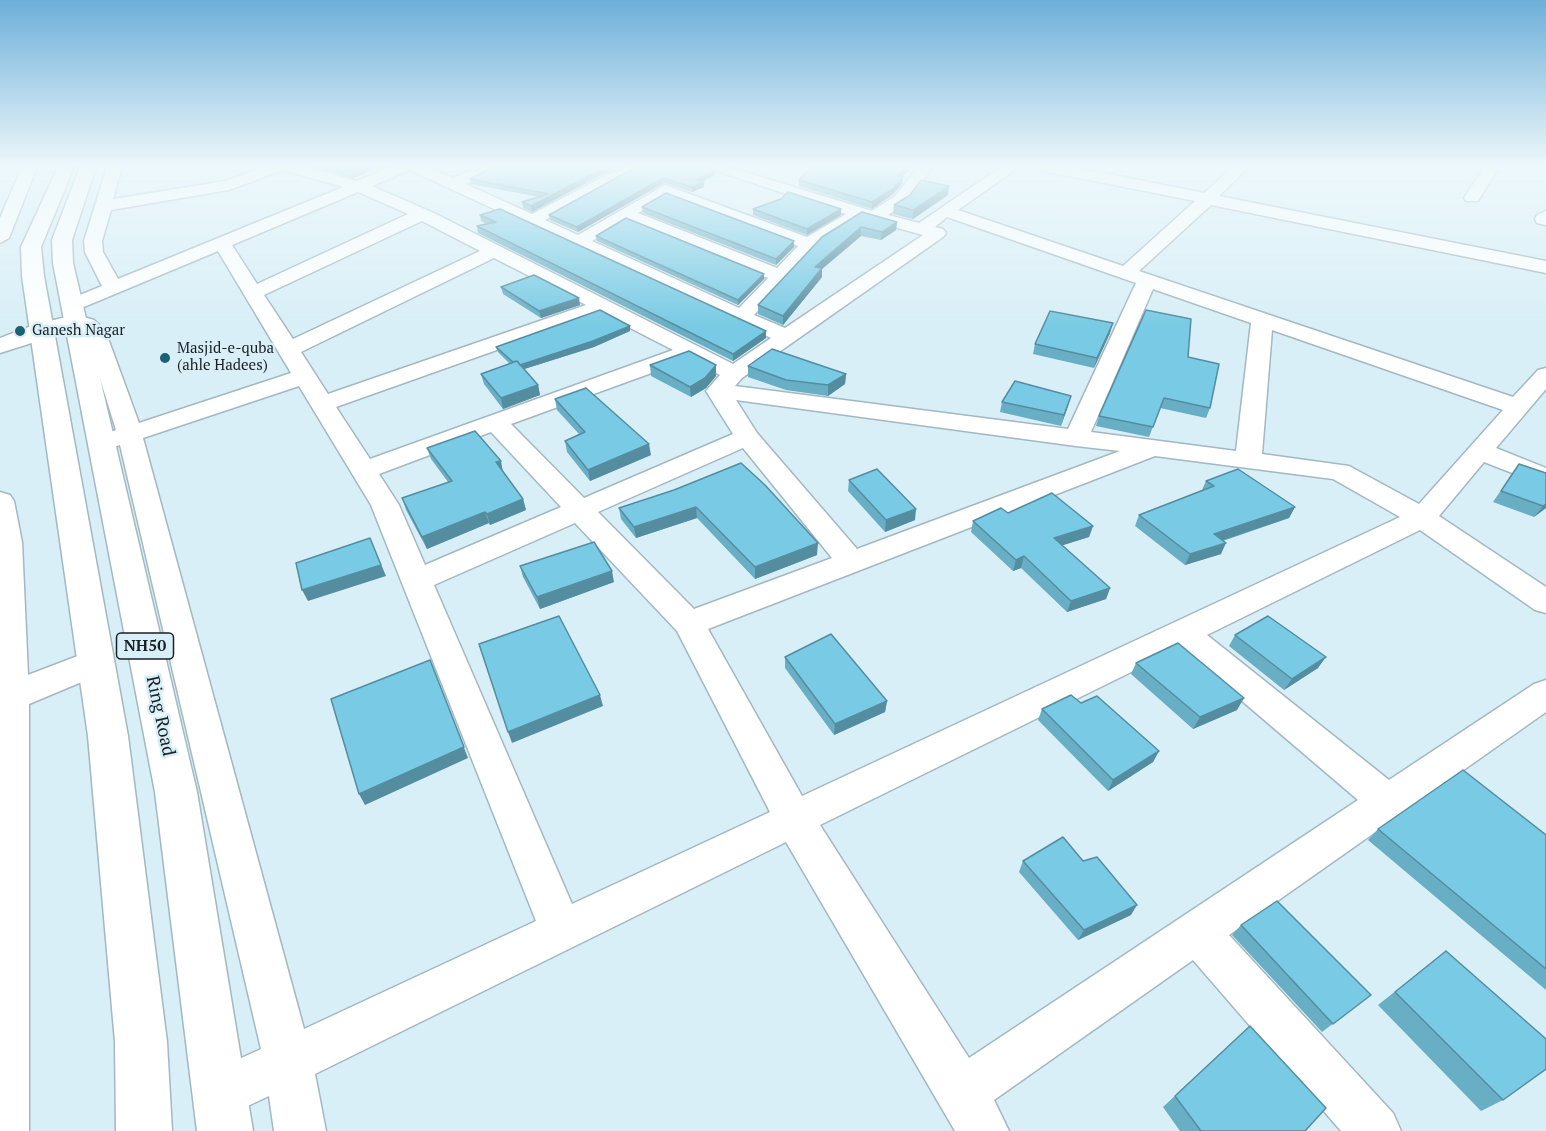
<!DOCTYPE html>
<html>
<head>
<meta charset="utf-8">
<style>
  body { margin:0 }
  canvas { display:block; background:#d8eff7 }
</style>
</head>
<body>
<canvas width="1546" height="1131"></canvas>
<script>
const ctx = document.querySelector('canvas').getContext('2d');
ctx.lineJoin = 'round';
function toPath(rows) {
  const path = new Path2D();
  for (const r of rows) {
    path.moveTo(r[0], r[1]);
    for (let i = 2; i < r.length; i += 2) path.lineTo(r[i], r[i + 1]);
  }
  return path;
}
function strokePath(path, color, width, dash) {
  ctx.strokeStyle = color;
  ctx.lineWidth = width;
  ctx.lineCap = dash ? 'butt' : 'round';
  ctx.setLineDash(dash || []);
  ctx.stroke(path);
}
function fill(path, color) {
  ctx.fillStyle = color;
  ctx.fill(path, 'evenodd');
}
function drawText(font, color, halo, rows, align = 'center') {
  ctx.font = font + ' "PT Serif",serif';
  ctx.lineWidth = 5;
  ctx.setLineDash([]);
  ctx.textBaseline = 'middle';
  ctx.strokeStyle = halo;
  ctx.fillStyle = color;
  for (const [text, x, y, turn = 0] of rows) {
    ctx.save();
    ctx.translate(x, y);
    ctx.rotate((+turn || 0) * Math.PI / 180);
    ctx.textAlign = isNaN(turn) ? turn : align;
    if (halo) ctx.strokeText(text, 0, 0);
    ctx.fillText(text, 0, 0);
    ctx.restore();
  }
}
const street = toPath([
  [22,167,37,167,9,238,0,243,0,218,22,167],
  [107,167,122,167,113,199,226,181,263,167,307,167,357,181,390,167,428,167,453,178,478,167,499,167,466,184,532,214,622,167,641,167,545,220,578,235,665,185,807,237,846,214,705,167,729,167,872,211,895,196,918,167,933,167,907,202,888,215,919,223,1001,167,1019,167,958,210,1123,266,1195,201,1048,172,1041,167,1073,167,1204,193,1233,167,1249,167,1219,196,1546,261,1546,273,1211,205,1139,271,1513,397,1538,370,1546,368,1546,389,1496,448,1546,468,1546,486,1484,462,1439,516,1546,587,1546,613,1535,610,1420,530,1207,635,1389,780,1534,684,1546,680,1546,712,1229,935,1393,1113,1401,1131,1341,1131,1193,960,994,1100,1009,1131,955,1131,786,842,315,1074,326,1131,274,1131,269,1096,220,1119,202,1112,195,1094,202,1076,261,1049,120,445,111,448,102,445,98,440,102,435,116,430,87,337,80,329,67,326,64,322,67,318,74,316,87,318,94,320,105,330,139,423,291,373,218,251,79,309,65,309,62,305,65,301,102,286,85,252,84,241,107,167],
  [283,170,343,187,118,279,103,252,102,241,111,210,229,190,283,170],
  [410,170,771,338,733,364,436,214,372,186,410,170],
  [358,192,408,214,257,284,232,245,358,192],
  [666,196,798,246,777,268,638,213,666,196],
  [947,217,1136,283,1068,429,735,386,742,378,943,237,946,233,943,229,935,227,947,217],
  [861,218,923,235,785,328,754,315,820,244,861,218],
  [626,220,768,278,739,308,592,241,626,220],
  [422,221,480,251,293,339,264,295,422,221],
  [494,258,586,305,328,394,301,352,494,258],
  [1153,289,1251,323,1236,451,1091,432,1153,289],
  [601,313,673,350,370,459,336,407,601,313],
  [1272,330,1503,410,1419,504,1349,466,1262,454,1272,330],
  [690,359,720,375,706,391,733,434,584,498,511,424,690,359],
  [299,386,371,505,536,921,304,1029,143,438,299,386],
  [736,400,1076,446,1120,451,857,549,757,433,736,400],
  [491,432,561,507,425,565,399,505,379,474,491,432],
  [743,448,832,558,694,609,598,512,743,448],
  [1155,456,1333,479,1400,517,802,796,708,629,1155,456],
  [575,523,677,631,770,812,572,904,434,585,575,523],
  [1180,648,1358,800,969,1058,820,825,1180,648],
  [1484,167,1499,167,1478,201,1466,201,1464,198,1484,167],
  [1546,211,1546,225,1537,223,1535,219,1537,215,1546,211],
  [0,492,10,495,14,501,22,542,28,675,96,649,108,653,113,662,108,671,29,704,29,1131,0,1131,0,492]
]);
const secondary = toPath([
  [74,315,82,317,85,322,82,327,0,353,0,338,34,325,74,315]
]);
const highway = toPath([
  [58,167,74,167,41,247,44,276,128,736,167,1042,172,1131,116,1131,115,1042,88,736,22,276,21,247,58,167],
  [80,167,96,167,72,240,73,263,197,792,253,1131,197,1131,155,792,53,263,52,240,80,167]
]);
strokePath(street, '#a3b8c0', 3);
strokePath(secondary, '#a3b8c0', 3);
strokePath(highway, '#a3b8c0', 3);
fill(street, '#fff');
fill(secondary, '#fff');
fill(highway, '#fff');
fill(toPath([
  [311,167,381,167,353,178],
  [616,167,532,212,523,208,522,202,539,197,471,184,470,179],
  [636,167,715,170,715,175,702,182,704,187,692,192,664,183,578,232,550,220,549,215],
  [811,167,913,167,902,177,902,184,893,194,872,209,799,186,799,180],
  [948,195,913,219,893,214,894,205],
  [642,207,794,241,794,247,776,265,643,213],
  [753,209,841,209,841,215,807,235,753,215],
  [862,212,897,222,896,230,881,240,861,236,822,269,822,277,783,325,758,314,758,305],
  [480,215,766,338,733,361,478,233,477,226,487,224,481,221],
  [596,236,764,279,738,305,597,241],
  [501,287,580,305,541,318,503,294],
  [630,326,630,331,594,347,524,369,538,385,540,395,503,409,484,384,481,374,510,364,498,352,496,347],
  [1110,333,1094,368,1033,354,1035,344],
  [1188,357,1210,408,1206,418,1160,408,1149,437,1096,426,1099,416],
  [650,365,716,376,706,388,691,397,651,376],
  [748,366,846,374,845,384,828,396,786,390,748,377],
  [1071,396,1061,426,1000,412,1002,402],
  [555,399,651,455,590,481,567,452,565,441,579,434,557,410],
  [427,448,503,472,523,499,526,510,490,525,489,523,427,549,406,510,402,498,448,482,431,459],
  [1519,464,1546,508,1534,517,1493,502],
  [849,480,915,520,885,532,848,491],
  [1206,481,1295,507,1289,518,1223,541,1221,554,1185,565,1135,526,1139,515,1202,490],
  [674,490,817,555,755,579,697,518,636,538,621,519,619,508],
  [1008,513,1093,526,1089,537,1062,545,1110,588,1106,599,1067,612,1021,568,1013,571,971,532,973,521],
  [520,566,614,582,540,609,523,577],
  [1235,635,1318,668,1284,690,1229,646],
  [785,657,887,701,885,712,834,735,785,668],
  [1136,663,1237,710,1193,729,1131,674],
  [1081,703,1159,751,1153,762,1108,791,1038,720,1042,709],
  [1378,829,1546,835,1546,990,1368,840],
  [1023,861,1083,861,1131,915,1078,940,1019,872],
  [1241,925,1371,995,1322,1032,1232,935],
  [1446,951,1503,1100,1481,1111,1378,1005],
  [1250,1026,1305,1131,1180,1131,1163,1107]
]), '#68aec4');
fill(toPath([
  [359,167,381,167,353,178,351,170],
  [606,167,616,167,532,212,531,206],
  [906,167,913,167,896,182,897,175],
  [715,170,715,175,696,185,696,180],
  [903,177,902,184,893,194,872,209,872,202],
  [663,178,664,183,578,232,577,227],
  [704,182,704,187,692,192,692,187],
  [949,186,948,195,913,219,913,210],
  [841,209,841,215,807,235,807,229],
  [897,222,896,230,881,240,882,232],
  [861,227,861,236,822,269,822,277,783,325,783,316,815,267],
  [794,241,794,247,776,265,776,259],
  [764,274,764,279,738,305,738,300],
  [579,298,580,305,541,318,539,311],
  [1113,323,1110,333,1094,368,1097,358],
  [630,326,630,331,594,347,518,371,516,366],
  [766,331,766,338,733,361,733,354],
  [716,365,716,376,706,388,691,397,690,387],
  [846,374,845,384,828,396,828,385],
  [538,385,540,395,503,409,501,398],
  [1071,396,1068,406,1061,426,1064,415],
  [649,444,651,455,590,481,588,470],
  [501,461,503,472,496,462],
  [523,499,526,510,490,525,487,514],
  [1546,504,1546,508,1534,517,1543,506],
  [696,507,697,518,636,538,634,527],
  [1295,507,1289,518,1208,545,1214,534],
  [916,509,915,520,885,532,886,520],
  [485,512,489,523,427,549,422,537],
  [1093,526,1089,537,1051,549,1054,538],
  [370,538,386,576,308,601,302,590],
  [818,543,817,555,755,579,755,567],
  [1226,543,1221,554,1185,565,1190,554],
  [1024,556,1021,568,1013,571,1016,560],
  [612,571,614,582,540,609,537,597],
  [1110,588,1106,599,1067,612,1071,601],
  [1326,657,1318,668,1284,690,1292,679],
  [430,660,468,758,365,805,359,794],
  [600,695,603,706,512,743,508,732],
  [1244,698,1237,710,1193,729,1200,717],
  [887,701,885,712,834,735,835,724],
  [1159,751,1153,762,1108,791,1113,780],
  [1137,905,1131,915,1078,940,1084,930]
]), '#558da0');
const building = toPath([
  [339,167,359,167,351,170,339,167],
  [493,167,606,167,531,206,522,202,548,194,470,179,493,167],
  [636,167,704,167,715,170,696,180,704,182,692,187,663,178,577,227,549,215,636,167],
  [811,167,906,167,897,175,903,177,894,188,872,202,799,180,811,167],
  [921,180,949,186,913,210,894,205,910,195,921,180],
  [788,192,841,209,807,229,753,209,781,199,788,192],
  [666,193,794,241,776,259,642,207,666,193],
  [500,209,766,331,733,354,477,226,496,222,480,215,500,209],
  [862,212,897,222,882,232,861,227,815,267,822,268,783,316,758,305,822,237,862,212],
  [626,218,764,274,738,300,596,236,626,218],
  [534,275,579,298,539,311,501,287,534,275],
  [600,310,630,326,593,341,520,365,517,361,513,362,496,347,600,310],
  [1146,310,1191,319,1188,357,1219,364,1210,408,1164,398,1153,427,1099,416,1146,310],
  [1050,311,1113,323,1097,358,1035,344,1050,311],
  [772,349,846,374,828,385,786,380,748,366,772,349],
  [689,351,716,365,705,378,690,387,650,365,689,351],
  [517,361,538,385,501,398,481,374,517,361],
  [1015,381,1071,396,1064,415,1002,402,1015,381],
  [586,388,649,444,588,470,565,441,585,432,555,399,586,388],
  [475,431,501,461,496,462,523,499,487,514,485,512,422,537,402,498,452,481,427,448,475,431],
  [741,463,765,485,818,543,755,567,696,507,634,527,619,508,674,490,741,463],
  [1519,464,1546,473,1546,504,1543,506,1501,491,1519,464],
  [877,469,916,509,886,520,849,480,877,469],
  [1238,469,1295,507,1214,534,1226,543,1190,554,1139,515,1214,486,1206,481,1238,469],
  [1052,493,1093,526,1054,538,1110,588,1071,601,1024,556,1016,560,973,521,1001,508,1008,513,1052,493],
  [370,538,381,565,302,590,296,563,370,538],
  [594,542,612,571,537,597,520,566,594,542],
  [559,616,600,695,508,732,479,644,559,616],
  [1268,616,1326,657,1292,679,1235,635,1268,616],
  [831,634,887,701,835,724,785,657,831,634],
  [1178,643,1244,698,1200,717,1136,663,1178,643],
  [430,660,464,747,359,794,331,699,430,660],
  [1071,695,1081,703,1097,696,1159,751,1113,780,1042,709,1071,695],
  [1463,770,1546,835,1546,969,1378,829,1463,770],
  [1063,837,1083,861,1097,857,1137,905,1084,930,1023,861,1063,837],
  [1277,901,1371,995,1333,1024,1241,925,1277,901],
  [1446,951,1546,1039,1546,1069,1503,1100,1395,992,1446,951],
  [1250,1026,1326,1108,1305,1131,1201,1131,1175,1096,1250,1026]
]);
fill(building, '#79cae4');
strokePath(building, '#558da0', 1.5);
const sky = ctx.createLinearGradient(0, 0, 0, 326);
sky.addColorStop(0, '#6dafd8');
sky.addColorStop(0.51, '#edf8fb');
sky.addColorStop(1, '#edf8fb00');
ctx.fillStyle = sky;
ctx.fillRect(0, 0, 1546, 326);
for (const [x, y, r, color] of [
  [20,331,6,"#1c6073"],
  [165,358,6,"#1c6073"]
]) {
  const dot = new Path2D();
  dot.arc(x, y, r, 0, 2 * Math.PI);
  ctx.fillStyle = color;
  ctx.fill(dot);
  strokePath(dot, '#d8eff7', 2);
}
drawText('15px', '#192124', '#d8eff7', [
  ["Ganesh Nagar",32,331],
  ["Masjid-e-quba",177,349],
  ["(ahle Hadees)",177,366]
], 'left');
for (const [x, y, w] of [
  [145,646,57]
]) {
  const box = new Path2D();
  box.roundRect(x - w / 2, y - 13, w, 26, 4.5);
  ctx.fillStyle = '#d8eff7';
  ctx.fill(box);
  strokePath(box, '#192124', 1.5);
}
drawText('bold 16px', '#192124', null, [
  ["NH50",145,646]
]);
drawText('18px', '#192124', '#d8eff7', [
  ["Ring Road",160,716,78]
]);
</script>
</body>
</html>
